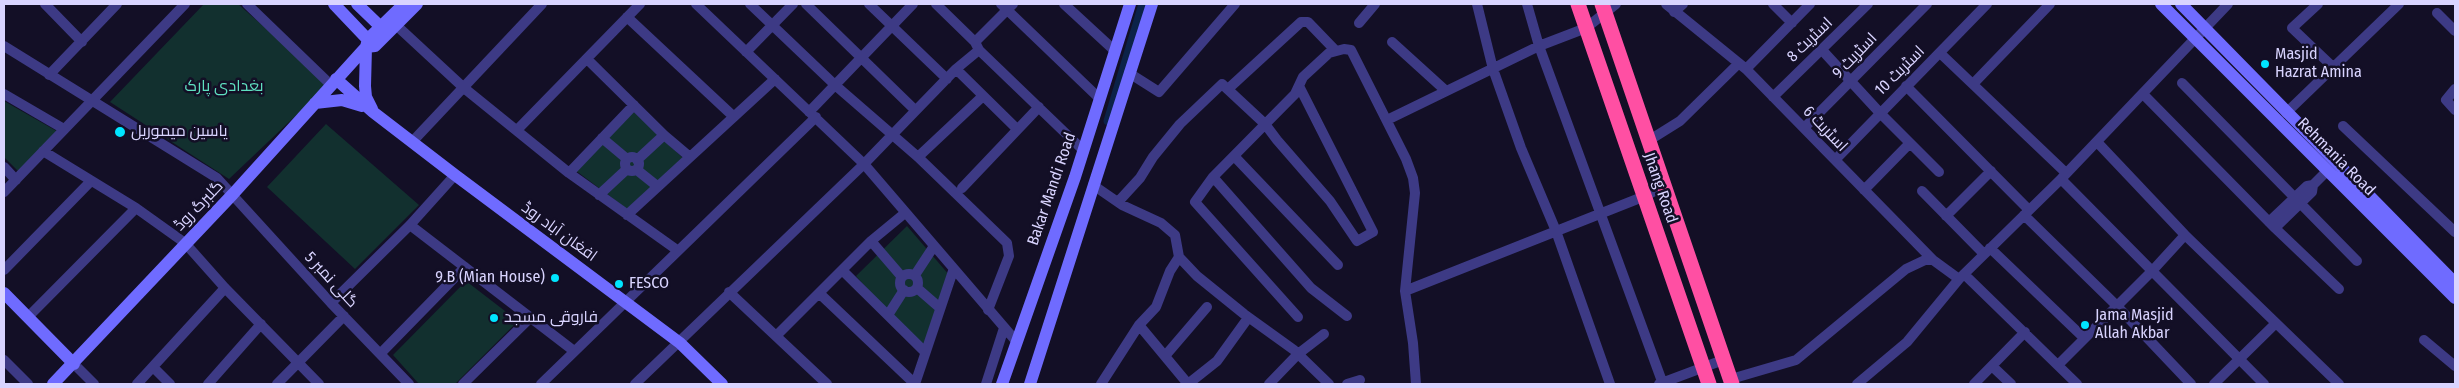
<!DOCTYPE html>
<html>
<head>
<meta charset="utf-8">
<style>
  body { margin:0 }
  #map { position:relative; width:2459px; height:388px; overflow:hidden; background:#130f26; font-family:"Fira Sans Condensed",sans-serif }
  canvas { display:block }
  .frame { position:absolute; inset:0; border:5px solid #d9d4ff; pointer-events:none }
</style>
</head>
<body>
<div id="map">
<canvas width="2459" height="388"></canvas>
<div class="frame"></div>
</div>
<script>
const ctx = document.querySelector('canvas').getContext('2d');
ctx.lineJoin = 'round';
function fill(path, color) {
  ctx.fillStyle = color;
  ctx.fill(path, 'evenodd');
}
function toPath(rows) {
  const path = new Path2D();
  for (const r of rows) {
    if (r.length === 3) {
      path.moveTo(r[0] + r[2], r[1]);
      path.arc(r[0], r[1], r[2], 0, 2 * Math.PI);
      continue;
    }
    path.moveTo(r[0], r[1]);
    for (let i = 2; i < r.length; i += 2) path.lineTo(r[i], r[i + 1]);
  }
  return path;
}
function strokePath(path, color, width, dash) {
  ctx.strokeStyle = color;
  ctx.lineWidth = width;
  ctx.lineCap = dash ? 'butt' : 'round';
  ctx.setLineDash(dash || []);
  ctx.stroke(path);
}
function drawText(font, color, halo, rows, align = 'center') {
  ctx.font = font + ' "Fira Sans Condensed",Cairo,sans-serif';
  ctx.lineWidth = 5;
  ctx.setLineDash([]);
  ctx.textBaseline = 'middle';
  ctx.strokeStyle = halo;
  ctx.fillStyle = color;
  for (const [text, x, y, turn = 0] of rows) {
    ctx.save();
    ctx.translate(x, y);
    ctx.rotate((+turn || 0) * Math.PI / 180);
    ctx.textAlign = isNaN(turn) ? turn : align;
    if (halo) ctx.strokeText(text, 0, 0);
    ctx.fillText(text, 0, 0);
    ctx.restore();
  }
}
fill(toPath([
  [204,4,238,4,329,84,229,179,110,102],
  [4,101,60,133,21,174,4,157],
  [632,110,683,158,627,209,575,170],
  [326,124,419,205,355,269,267,187],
  [907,226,950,276,923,353,856,276],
  [466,281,518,321,455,384,419,384,393,355]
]), '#12302f');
strokePath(toPath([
  [1108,121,1143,4]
]), '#0c2248', 9);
strokePath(toPath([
  [45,4,82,42],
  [247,4,331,85],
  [696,4,864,164,1016,341],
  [750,4,835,85,918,157,1007,243,1009,256,988,310],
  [806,4,915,110],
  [869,4,947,79],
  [936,4,975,42,979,50,1084,151],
  [1001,4,1100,99],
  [1064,4,1115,51],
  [1477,4,1493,69,1521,148,1556,231,1610,384],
  [1527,4,1539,46,1663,384],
  [1666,4,1746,69,1933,260,1959,279],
  [1773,4,1792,23],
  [2318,4,2292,28,2334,68],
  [1674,12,1683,4],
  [2437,13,2455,31],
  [627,17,733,116],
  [1359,23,1375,4],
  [396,25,464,88,569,173,677,250],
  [975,42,1013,4],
  [1392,42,1446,91],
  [4,46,217,178,331,303,409,384],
  [1822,50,1880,113,1939,172],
  [746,52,793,4],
  [1940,53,2066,173],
  [587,59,664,135,690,157],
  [956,69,1017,129],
  [1746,69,1810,4],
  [1129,73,1159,92,1235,4],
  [49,75,117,4],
  [2182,83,2357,261],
  [1973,84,2050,4],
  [1906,86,2029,210],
  [1228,89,1301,22,1308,22,1335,50],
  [2455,89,2446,100,2455,110],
  [4,94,64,129],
  [2143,94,2275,228,2339,289],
  [1773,97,1868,4],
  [809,112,913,4],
  [2286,113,2399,4],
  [1387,120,1539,46,1586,28,1616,4],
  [2343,126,2455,232],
  [1804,128,1927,4],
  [517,130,640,4],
  [602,138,627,159],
  [1648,141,1680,121,1739,63],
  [412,142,542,4],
  [2097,142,2185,235,2339,384],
  [43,151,136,208,185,243,225,288,319,384],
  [1234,156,1338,265],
  [918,157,983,96],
  [632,164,7],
  [637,160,664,135],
  [1835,160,1987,4],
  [4,167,16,180],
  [637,170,657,186],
  [569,173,634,105],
  [1213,177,1311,288,1347,316],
  [2061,179,2264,384],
  [1093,185,1122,205,1161,223,1175,235,1179,257,1197,276,1244,314,1294,350,1329,384],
  [962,188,1039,107],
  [1864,190,1910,143],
  [1922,191,1984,254],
  [4,192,185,4],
  [599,195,627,169],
  [1118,202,1140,178,1153,157,1180,124,1222,84,1265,124,1277,140,1330,201,1357,241,1373,232,1299,86],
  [627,215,775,79],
  [2024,215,2116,305,2191,384],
  [1946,216,1991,171],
  [2269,222,2307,186,2313,185,2327,171],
  [410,225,574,351],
  [2275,228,2312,192,2313,185],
  [871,241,902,277],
  [1990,248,2084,338],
  [4,270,91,181],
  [842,270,925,352],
  [1964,274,2077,384],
  [909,283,9],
  [915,275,934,246],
  [917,288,940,308],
  [1405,291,1645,196,1664,186],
  [729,292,827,384],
  [819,293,915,384],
  [331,303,410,225,455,175],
  [888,315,904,290],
  [28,317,136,208],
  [1298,317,1195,202,1213,177,1295,94,1303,77,1329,53,1344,49,1351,50,1406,159,1413,178,1415,193,1405,291,1413,343,1416,384],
  [1139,325,1188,384],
  [776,336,871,241,905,213],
  [2424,340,2455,366],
  [380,354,465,267],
  [1165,356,1207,307],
  [4,360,28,384],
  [74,364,94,384],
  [2058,365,2153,270,2185,235],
  [1992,366,2011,384],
  [153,367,170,384],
  [1731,379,1796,360,1906,269,1925,260,1933,260],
  [137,384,225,288],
  [208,384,261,324],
  [277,384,344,316],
  [463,384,530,318],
  [541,384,816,117],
  [635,384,864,164,956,69,979,50],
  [915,384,953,271],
  [986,384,1004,328],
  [1101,384,1139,325,1156,307,1170,271,1179,257],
  [1188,384,1217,361,1248,318],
  [1269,384,1298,354,1324,334],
  [1347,384,1360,380],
  [1659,384,1723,360],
  [1857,384,1907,342,1959,279,2061,179,2228,4],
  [1974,384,2025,332],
  [2214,384,2276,323]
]), '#3d3a85', 10);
strokePath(toPath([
  [334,4,373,45],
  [357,4,386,32],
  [2161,4,2455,298],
  [2181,4,2455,283],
  [366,47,375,46,417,4],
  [366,47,365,86,366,97,372,109],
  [336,79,373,112,455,175,680,343,722,384],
  [315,103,342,100,362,106],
  [4,293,74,364],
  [53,384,233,194,366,47,368,39,404,4],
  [1002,384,1075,177,1130,4],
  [1030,384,1152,4]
]), '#6f6bff', 12);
strokePath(toPath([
  [1578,4,1709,384],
  [1602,4,1732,384]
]), '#ff4fa3', 15);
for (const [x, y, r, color] of [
  [2265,64,5,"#00e5ff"],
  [120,132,6,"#00e5ff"],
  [555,278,5,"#00e5ff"],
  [619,284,5,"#00e5ff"],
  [494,318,5,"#00e5ff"],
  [2085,325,5,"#00e5ff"]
]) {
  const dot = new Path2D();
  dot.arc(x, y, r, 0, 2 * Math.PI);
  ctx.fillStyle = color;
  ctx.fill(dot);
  strokePath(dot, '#130f26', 2);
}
drawText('16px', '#d9d4ff', '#130f26', [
  ["اسٹریٹ 8",1810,40,-44],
  ["اسٹریٹ 9",1855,56,-46],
  ["اسٹریٹ 10",1900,71,-45],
  ["اسٹریٹ 6",1825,129,46],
  ["Rehmania Road",2336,157,45],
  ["Jhang Road",1660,188,71],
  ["Bakar Mandi Road",1052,189,-71],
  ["گلبرگ روڈ",199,206,-46],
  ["افغان آباد روڈ",559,232,36],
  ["گلی نمبر 5",331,280,47]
]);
drawText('16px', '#d9d4ff', '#130f26', [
  ["Masjid",2275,55],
  ["Hazrat Amina",2275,73],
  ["یاسین میموریل",131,132],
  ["9.B (Mian House)",545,278,"right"],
  ["FESCO",629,284],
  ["Jama Masjid",2095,316],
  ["Allah Akbar",2095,334],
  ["فاروقی مسجد",504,318]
], 'left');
drawText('16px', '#5fe0c0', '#130f26', [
  ["بغدادی پارک",224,87]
]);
</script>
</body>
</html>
